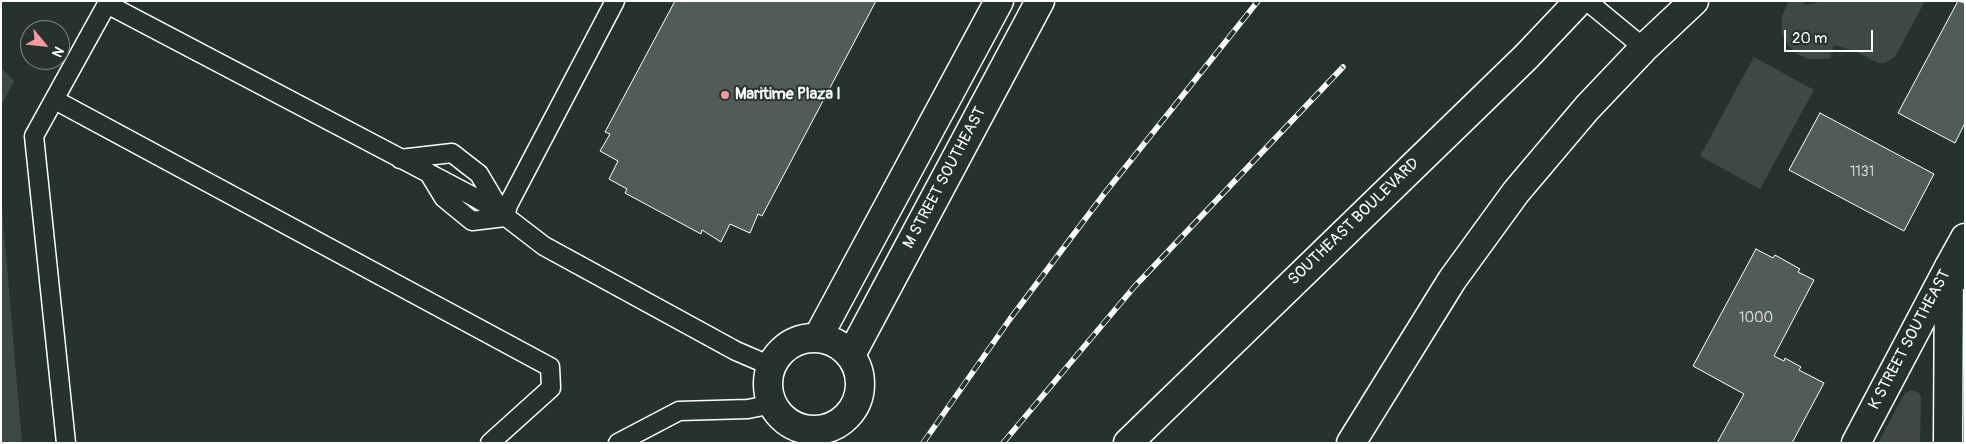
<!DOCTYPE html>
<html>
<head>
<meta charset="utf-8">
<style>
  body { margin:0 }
  #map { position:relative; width:1966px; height:444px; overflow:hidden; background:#26332d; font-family:Pangolin,sans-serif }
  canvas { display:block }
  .frame { position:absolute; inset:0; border:2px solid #fff; pointer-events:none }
  .north { position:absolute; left:20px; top:20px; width:50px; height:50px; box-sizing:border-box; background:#26332d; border:1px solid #7d8581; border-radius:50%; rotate:118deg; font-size:14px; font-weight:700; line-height:20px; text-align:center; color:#fff }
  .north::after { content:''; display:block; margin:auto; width:18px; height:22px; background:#ff9aa2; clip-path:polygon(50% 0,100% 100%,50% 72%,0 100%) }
  .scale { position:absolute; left:1784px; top:30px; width:89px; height:22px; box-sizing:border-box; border:2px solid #fff; border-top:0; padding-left:6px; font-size:15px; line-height:18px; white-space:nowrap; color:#fff; -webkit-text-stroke:4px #26332d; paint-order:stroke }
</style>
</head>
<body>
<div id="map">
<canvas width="1966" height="444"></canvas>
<div class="frame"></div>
<div class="north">N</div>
<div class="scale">20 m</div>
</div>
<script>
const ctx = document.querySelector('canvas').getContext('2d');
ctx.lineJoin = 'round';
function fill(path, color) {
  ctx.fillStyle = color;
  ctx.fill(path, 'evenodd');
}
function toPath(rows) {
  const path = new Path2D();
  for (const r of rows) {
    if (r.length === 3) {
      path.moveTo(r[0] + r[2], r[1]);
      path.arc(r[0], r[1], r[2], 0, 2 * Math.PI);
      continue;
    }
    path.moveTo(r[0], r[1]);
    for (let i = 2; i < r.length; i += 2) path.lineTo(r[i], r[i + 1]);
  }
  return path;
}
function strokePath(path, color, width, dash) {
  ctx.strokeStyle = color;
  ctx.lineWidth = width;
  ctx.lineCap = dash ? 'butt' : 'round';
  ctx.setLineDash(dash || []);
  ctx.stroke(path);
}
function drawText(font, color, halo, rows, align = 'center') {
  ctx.font = font + ' Pangolin,sans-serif';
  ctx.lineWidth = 4;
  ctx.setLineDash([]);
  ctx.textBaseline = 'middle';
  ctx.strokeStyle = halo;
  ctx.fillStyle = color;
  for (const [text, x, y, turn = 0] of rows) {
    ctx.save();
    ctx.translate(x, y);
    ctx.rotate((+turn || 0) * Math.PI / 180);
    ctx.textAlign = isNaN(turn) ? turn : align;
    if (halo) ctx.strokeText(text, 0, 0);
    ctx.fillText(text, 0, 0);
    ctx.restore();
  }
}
fill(toPath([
  [1789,1,1802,1,1805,5,1824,1,1925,1,1895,57,1885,63,1878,63,1855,51,1834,45,1830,59,1808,59,1797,54,1788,45,1782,34,1782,16],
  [1754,57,1814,90,1760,189,1700,156],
  [1,68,14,81,1,106],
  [1,197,22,443,1,443],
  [1912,390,1919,393,1921,397,1920,443,1878,443,1905,393]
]), '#3e4944');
const building = toPath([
  [675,1,876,1,762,216,758,214,750,233,730,224,721,242,702,230,701,234,625,193,627,189,609,179,618,161,600,151,610,134,605,132,675,1],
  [1958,1,1965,3,1965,123,1955,143,1898,113,1958,1],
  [1820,113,1934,174,1904,231,1789,170,1820,113],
  [1756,249,1773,258,1775,255,1800,269,1798,272,1814,280,1774,356,1784,361,1785,358,1801,367,1799,370,1824,383,1792,443,1717,443,1744,394,1693,366,1756,249]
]);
fill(building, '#515c57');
strokePath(building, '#fff', 1);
const lane = toPath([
  [1587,1,1644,48],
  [55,100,550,367,551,388,490,443],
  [400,159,452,153,479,174,502,213],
  [430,175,444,198,472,221,505,217],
  [505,217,508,205,615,1],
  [66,443,34,136,107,4,476,198,501,213,544,246,736,351,771,366],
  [618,443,679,411,748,409,773,404]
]);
const street = toPath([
  [1856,443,1949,267,1965,275]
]);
const secondary = toPath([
  [818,337,999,1],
  [814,384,46],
  [851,355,1040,1],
  [1948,443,1949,267,1965,238]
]);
const primary = toPath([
  [1128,443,1526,57,1579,1],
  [1351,443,1452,280,1516,192,1587,108,1644,48,1694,1]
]);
strokePath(lane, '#fff', 21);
strokePath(street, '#fff', 31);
strokePath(secondary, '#fff', 31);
strokePath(primary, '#fff', 31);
strokePath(lane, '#26332d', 18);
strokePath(street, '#26332d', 28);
strokePath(secondary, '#26332d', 28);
strokePath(primary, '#26332d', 28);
const rail = toPath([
  [923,443,1010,319,1104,194,1258,1],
  [1003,443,1135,286,1343,67]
]);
strokePath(rail, '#fff', 5.5);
strokePath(rail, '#26332d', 4, [11]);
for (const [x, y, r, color] of [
  [725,95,5,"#ff9aa2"]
]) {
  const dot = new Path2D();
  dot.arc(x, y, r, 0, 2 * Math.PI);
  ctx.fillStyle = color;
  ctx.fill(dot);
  strokePath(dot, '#26332d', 2);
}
drawText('14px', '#d4d6d5', null, [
  ["1131",1862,172],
  ["1000",1756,318]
]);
drawText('bold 16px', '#fff', '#26332d', [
  ["Maritime Plaza I",735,95]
], 'left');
drawText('16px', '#fff', '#26332d', [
  ["M STREET SOUTHEAST",945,178,-62],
  ["SOUTHEAST BOULEVARD",1354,222,-44],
  ["K STREET SOUTHEAST",1910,340,-62]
]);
</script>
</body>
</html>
